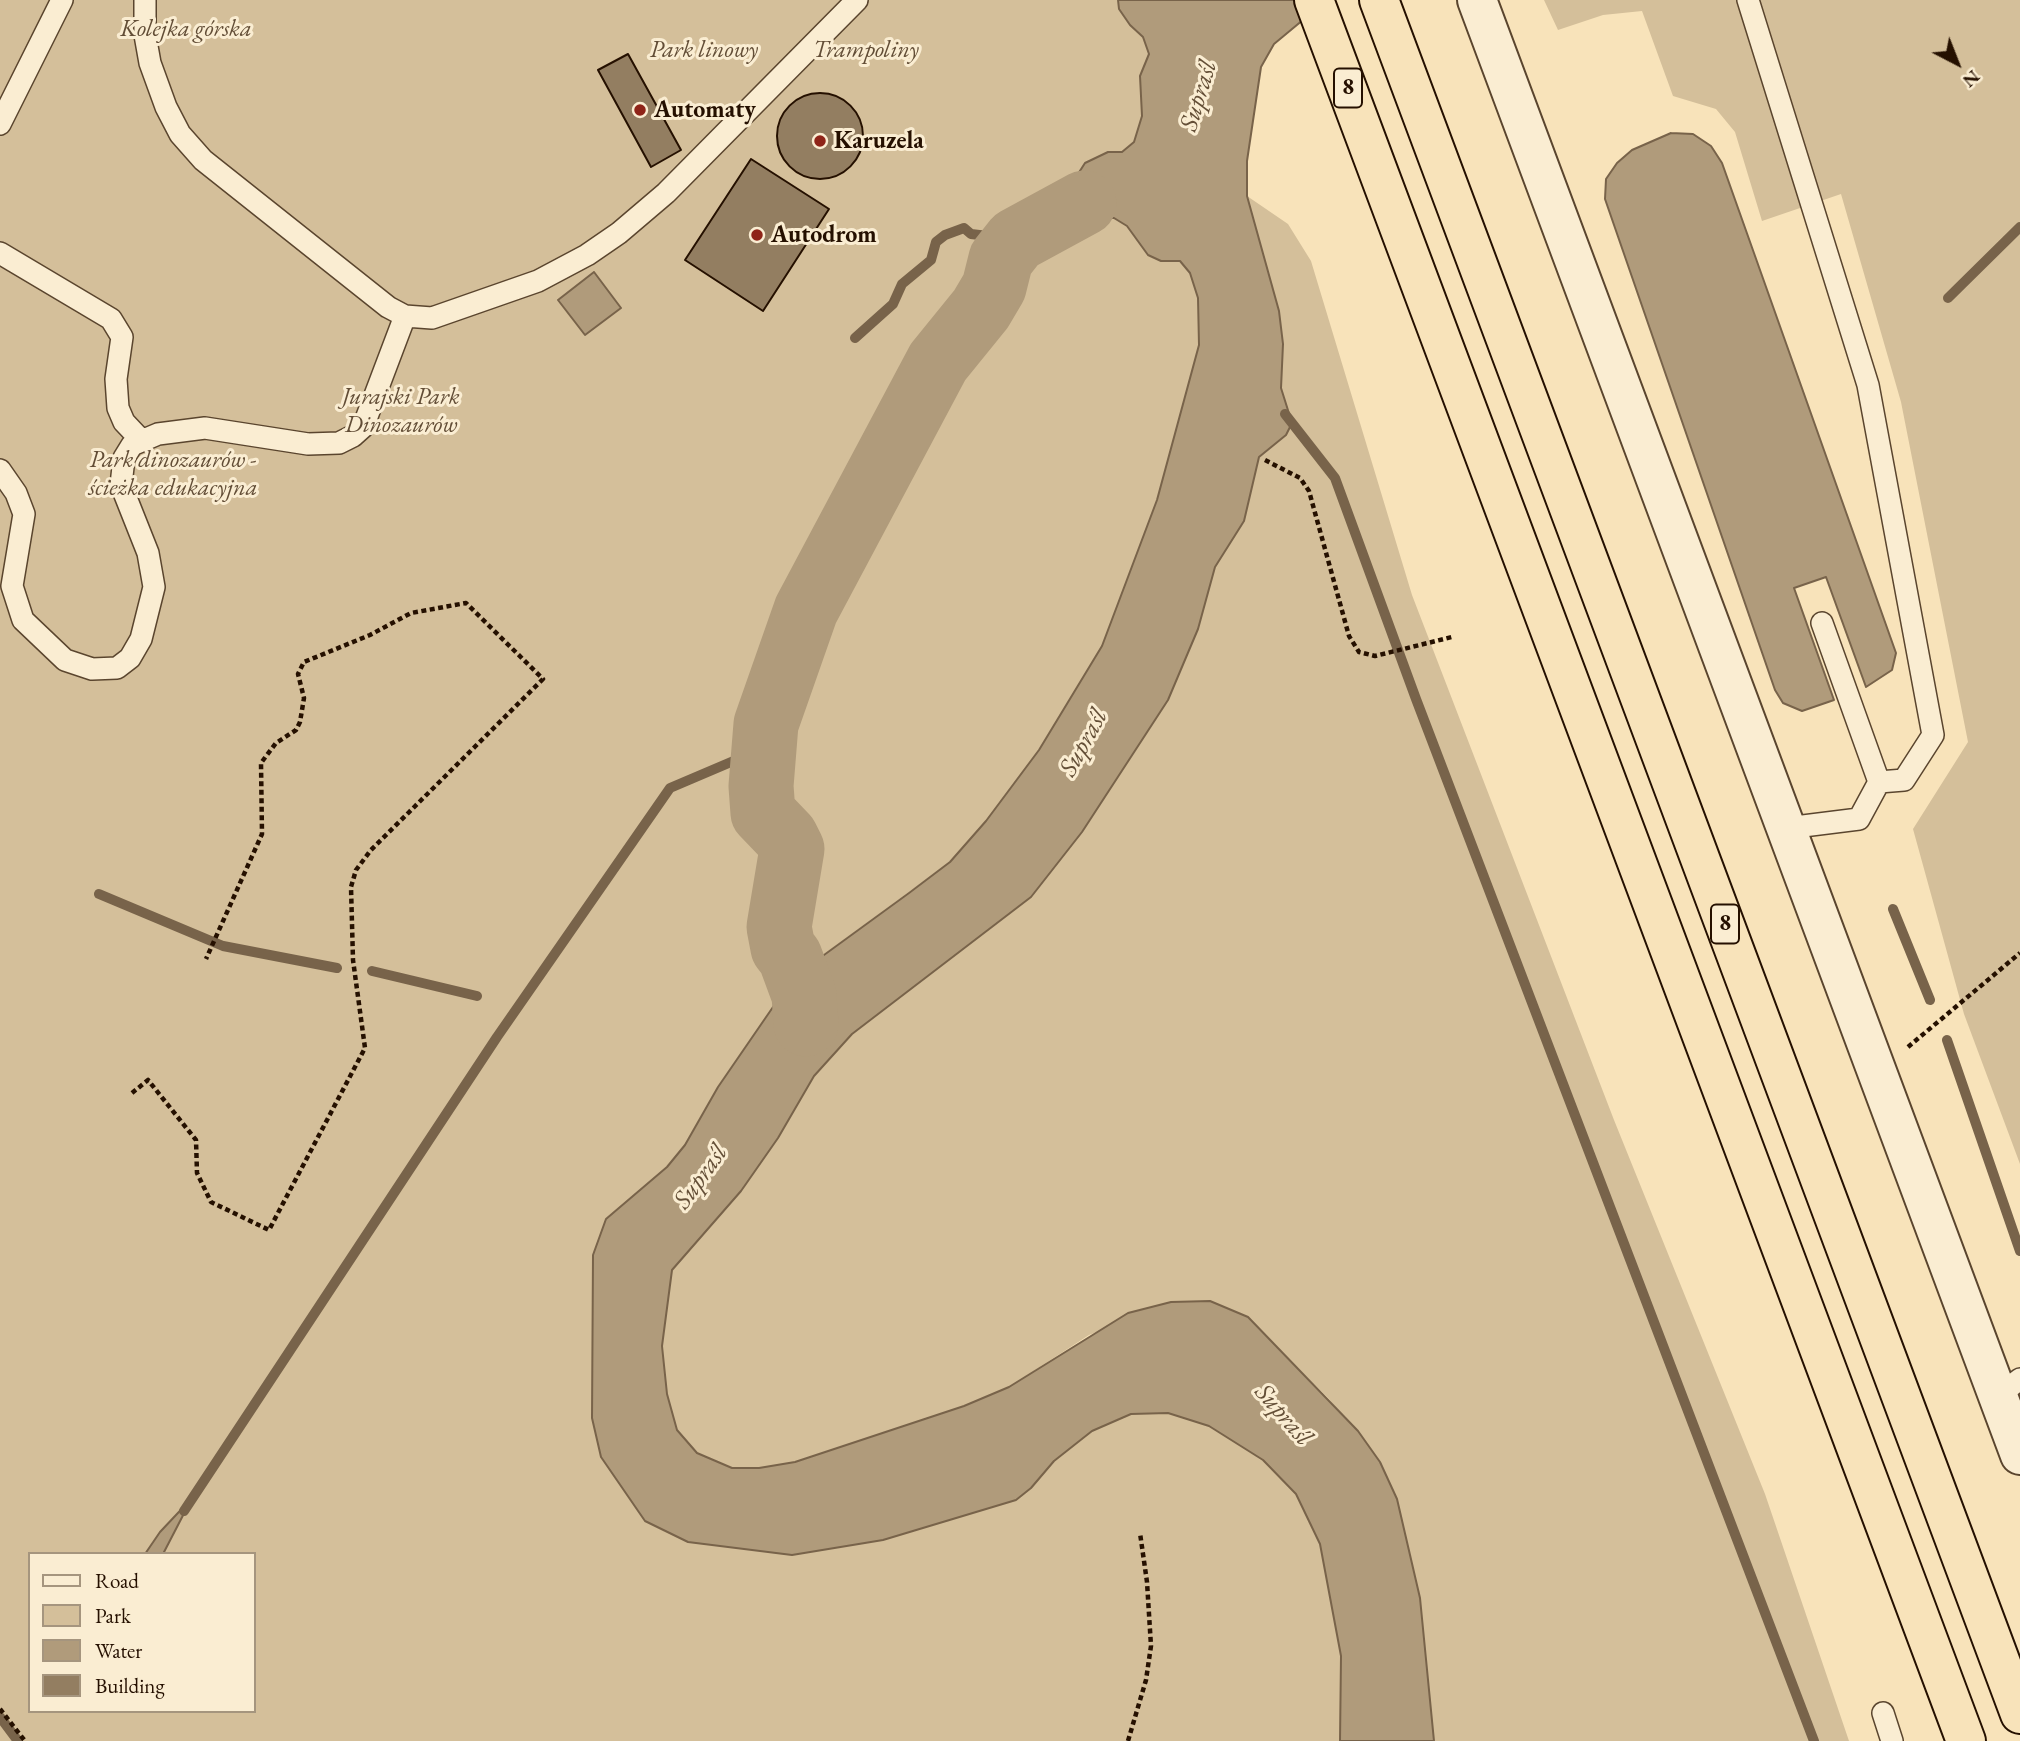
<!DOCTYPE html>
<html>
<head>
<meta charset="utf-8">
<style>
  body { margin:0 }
  #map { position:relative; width:2020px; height:1741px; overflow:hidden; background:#f8e3ba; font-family:"EB Garamond",serif }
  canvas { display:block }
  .legend { position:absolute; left:28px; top:1552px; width:228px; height:161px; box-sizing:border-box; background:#faedd2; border:2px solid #a5957e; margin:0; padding:9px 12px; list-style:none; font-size:21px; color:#251000 }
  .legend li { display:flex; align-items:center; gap:14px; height:35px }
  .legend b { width:35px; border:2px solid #a5957e }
  .north { position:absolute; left:1922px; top:28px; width:70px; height:70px; -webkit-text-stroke:5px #faedd2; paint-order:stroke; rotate:138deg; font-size:19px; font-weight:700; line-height:28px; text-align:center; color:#251000 }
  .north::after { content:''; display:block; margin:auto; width:24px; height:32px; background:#251000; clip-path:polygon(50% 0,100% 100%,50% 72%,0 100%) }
</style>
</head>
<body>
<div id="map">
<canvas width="2020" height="1741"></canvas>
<ul class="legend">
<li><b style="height:9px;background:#faedd2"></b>Road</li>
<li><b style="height:19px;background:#d4bf9a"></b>Park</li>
<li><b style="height:19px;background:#b09b7b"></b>Water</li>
<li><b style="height:19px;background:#937e61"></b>Building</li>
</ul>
<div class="north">N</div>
</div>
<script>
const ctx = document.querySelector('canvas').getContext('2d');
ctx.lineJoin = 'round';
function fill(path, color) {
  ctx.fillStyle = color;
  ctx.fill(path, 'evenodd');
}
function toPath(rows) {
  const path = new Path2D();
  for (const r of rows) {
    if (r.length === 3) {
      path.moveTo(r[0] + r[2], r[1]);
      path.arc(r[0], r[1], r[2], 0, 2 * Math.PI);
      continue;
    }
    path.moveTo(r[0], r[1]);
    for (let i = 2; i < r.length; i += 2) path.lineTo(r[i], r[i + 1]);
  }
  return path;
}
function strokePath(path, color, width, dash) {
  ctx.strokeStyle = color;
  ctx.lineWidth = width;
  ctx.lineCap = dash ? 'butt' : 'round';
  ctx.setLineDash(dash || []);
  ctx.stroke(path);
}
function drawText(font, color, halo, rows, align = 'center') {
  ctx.font = font + ' "EB Garamond",serif';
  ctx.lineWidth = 6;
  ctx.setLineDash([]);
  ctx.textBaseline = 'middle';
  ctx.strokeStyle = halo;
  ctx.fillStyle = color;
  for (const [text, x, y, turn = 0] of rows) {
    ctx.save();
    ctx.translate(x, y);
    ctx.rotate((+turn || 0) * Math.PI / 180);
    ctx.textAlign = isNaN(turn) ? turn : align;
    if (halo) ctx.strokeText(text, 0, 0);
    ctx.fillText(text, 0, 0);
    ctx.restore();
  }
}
fill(toPath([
  [0,0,1118,0,1119,9,1130,25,1143,37,1149,54,1140,76,1142,116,1134,142,1122,152,1108,152,1093,218,1114,218,1179,261,1190,272,1198,298,1199,345,1157,500,1102,646,1039,750,986,821,950,862,812,963,791,967,784,991,718,1086,685,1145,667,1167,606,1219,601,1457,645,1521,1031,1488,1054,1461,1092,1431,1131,1414,1167,1413,1209,1426,1263,1460,1296,1494,1320,1544,1341,1656,1340,1741,0,1741],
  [30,1554,254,1554,254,1711,30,1711],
  [1544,0,2020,0,2020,1164,1964,1014,1913,829,1968,742,1901,402,1841,194,1762,221,1735,132,1716,109,1673,96,1642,11,1603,15,1558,30],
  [1247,196,1288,224,1311,261,1412,595,1614,1120,1765,1494,1849,1741,1434,1741,1397,1499,1380,1462,1329,1399,1248,1317,1210,1301,1171,1302,1089,1335,1009,1387,964,1406,795,1462,759,1468,732,1468,697,1453,677,1430,667,1394,662,1346,672,1270,741,1191,778,1137,814,1076,852,1034,1031,897,1082,832,1198,629,1215,567,1244,521,1259,457,1286,434,1281,388,1283,344,1279,311]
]), '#d4bf9a');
const water = toPath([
  [1118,0,1327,0,1274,44,1261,67,1247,161,1247,196,1279,311,1283,344,1281,388,1292,423,1286,435,1259,457,1244,521,1215,567,1198,629,1168,700,1082,832,1031,897,852,1034,814,1076,778,1138,741,1191,672,1270,662,1346,667,1394,677,1430,697,1453,732,1468,759,1468,795,1462,964,1406,1009,1387,1128,1313,1171,1302,1210,1301,1248,1317,1358,1431,1380,1462,1397,1499,1420,1598,1434,1741,1340,1741,1341,1656,1320,1544,1296,1494,1263,1460,1209,1426,1168,1413,1131,1414,1092,1431,1054,1461,1031,1488,1016,1500,883,1540,792,1555,688,1542,645,1521,601,1457,592,1418,593,1255,606,1219,667,1167,685,1145,718,1087,784,991,791,967,813,963,909,893,950,862,986,821,1039,750,1102,646,1157,500,1199,345,1198,298,1190,273,1180,261,1161,261,1148,255,1127,226,1114,218,1093,218,1077,227,1052,233,1018,253,1003,247,1000,237,1010,226,1062,199,1085,163,1108,152,1122,152,1134,142,1142,116,1140,76,1149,54,1143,37,1130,25,1119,9,1118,0],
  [1671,133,1693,134,1711,146,1722,163,1896,653,1892,670,1866,687,1826,577,1794,588,1834,700,1802,711,1783,703,1775,690,1605,199,1606,179,1617,163,1632,150,1671,133],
  [594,272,621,308,585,335,558,300,594,272],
  [192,1498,163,1554,145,1554,160,1532,192,1498]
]);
fill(water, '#b09b7b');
strokePath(water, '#78634a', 2);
strokePath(toPath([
  [1948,298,2020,227],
  [855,338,893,304,902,284,931,260,936,242,945,235,964,228,971,234,1013,239],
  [1285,414,1335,478,1416,699,1814,1741],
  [99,894,223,946,337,968],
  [1893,909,1930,1000],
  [372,971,477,996],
  [1947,1040,2020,1251],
  [184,1511,497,1037,670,788,764,748],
  [0,1717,18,1741]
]), '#78634a', 10);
strokePath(toPath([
  [806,1024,804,995,790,957,783,948,779,927,792,849,786,837,763,813,761,786,766,724,806,610,938,362,981,309,994,287,1001,259,1016,240,1084,203]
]), '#b09b7b', 65);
const building = toPath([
  [628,54,681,150,651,167,598,70,628,54],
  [820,136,43],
  [751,159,829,209,763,311,685,260,751,159]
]);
fill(building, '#937e61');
strokePath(building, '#251000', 2);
const lane = toPath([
  [145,0,145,35,150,63,166,107,180,134,203,160,388,307,405,316,432,318,538,281,587,255,619,233,666,193,857,0],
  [1748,0,1868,385,1933,735,1904,780,1879,782],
  [0,124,62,0],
  [0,253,111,319,122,337,116,379,118,408,124,422,142,441],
  [0,470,16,493,24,514,12,586,23,620,65,660,92,669,117,668,130,658,141,639,154,587,148,553,121,485,124,458,132,445,158,434,205,428,308,444,339,443,353,436,363,427,405,316],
  [1787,828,1859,819,1879,782,1822,623],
  [1998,1396,2020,1379],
  [1883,1713,1892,1741]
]);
const street = toPath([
  [1477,0,2020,1455]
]);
const highway = toPath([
  [1314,0,1966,1741],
  [1379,0,2020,1714]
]);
strokePath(lane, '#5a452e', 24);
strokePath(street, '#5a452e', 42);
strokePath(highway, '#251000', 42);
strokePath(toPath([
  [1265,460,1300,478,1309,491,1349,636,1359,652,1375,656,1452,637],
  [1908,1047,2020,953],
  [132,1093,148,1080,196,1140,197,1173,211,1202,269,1230,365,1048,353,960,351,887,356,870,371,850,543,679,466,603,411,613,370,635,304,662,298,674,304,698,300,722,296,730,276,743,261,763,262,834,206,959],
  [0,1709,25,1741],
  [1128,1741,1146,1680,1151,1646,1147,1582,1140,1533]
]), '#251000', 4.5, [5, 3.5]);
strokePath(lane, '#faedd2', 21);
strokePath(street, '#faedd2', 38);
strokePath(highway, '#f8e3ba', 38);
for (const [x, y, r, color] of [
  [640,110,7,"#8f2418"],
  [820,141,7,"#8f2418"],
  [757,235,7,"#8f2418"]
]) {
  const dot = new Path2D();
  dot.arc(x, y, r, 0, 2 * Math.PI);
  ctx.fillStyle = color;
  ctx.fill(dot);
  strokePath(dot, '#faedd2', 2.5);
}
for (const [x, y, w] of [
  [1348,88,28],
  [1725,924,28]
]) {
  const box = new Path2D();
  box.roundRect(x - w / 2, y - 19.5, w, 39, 5);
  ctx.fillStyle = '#faedd2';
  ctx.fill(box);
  strokePath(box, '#251000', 2);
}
drawText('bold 23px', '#251000', null, [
  ["8",1348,88],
  ["8",1725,924]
]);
drawText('italic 24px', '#624d36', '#faedd2', [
  ["Kolejka górska",186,29],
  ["Park linowy",704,50],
  ["Trampoliny",866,50],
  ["Jurajski Park",401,397],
  ["Dinozaurów",401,425],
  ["Park dinozaurów -",173,460],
  ["ścieżka edukacyjna",173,488]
]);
drawText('bold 24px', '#251000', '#faedd2', [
  ["Automaty",654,110],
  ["Karuzela",834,141],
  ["Autodrom",771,235]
], 'left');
drawText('italic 26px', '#644f37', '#faedd2', [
  ["Supraśl",1199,96,-73],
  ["Supraśl",1084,743,-61],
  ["Supraśl",701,1177,-54],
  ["Supraśl",1283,1415,49]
]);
</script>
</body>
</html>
